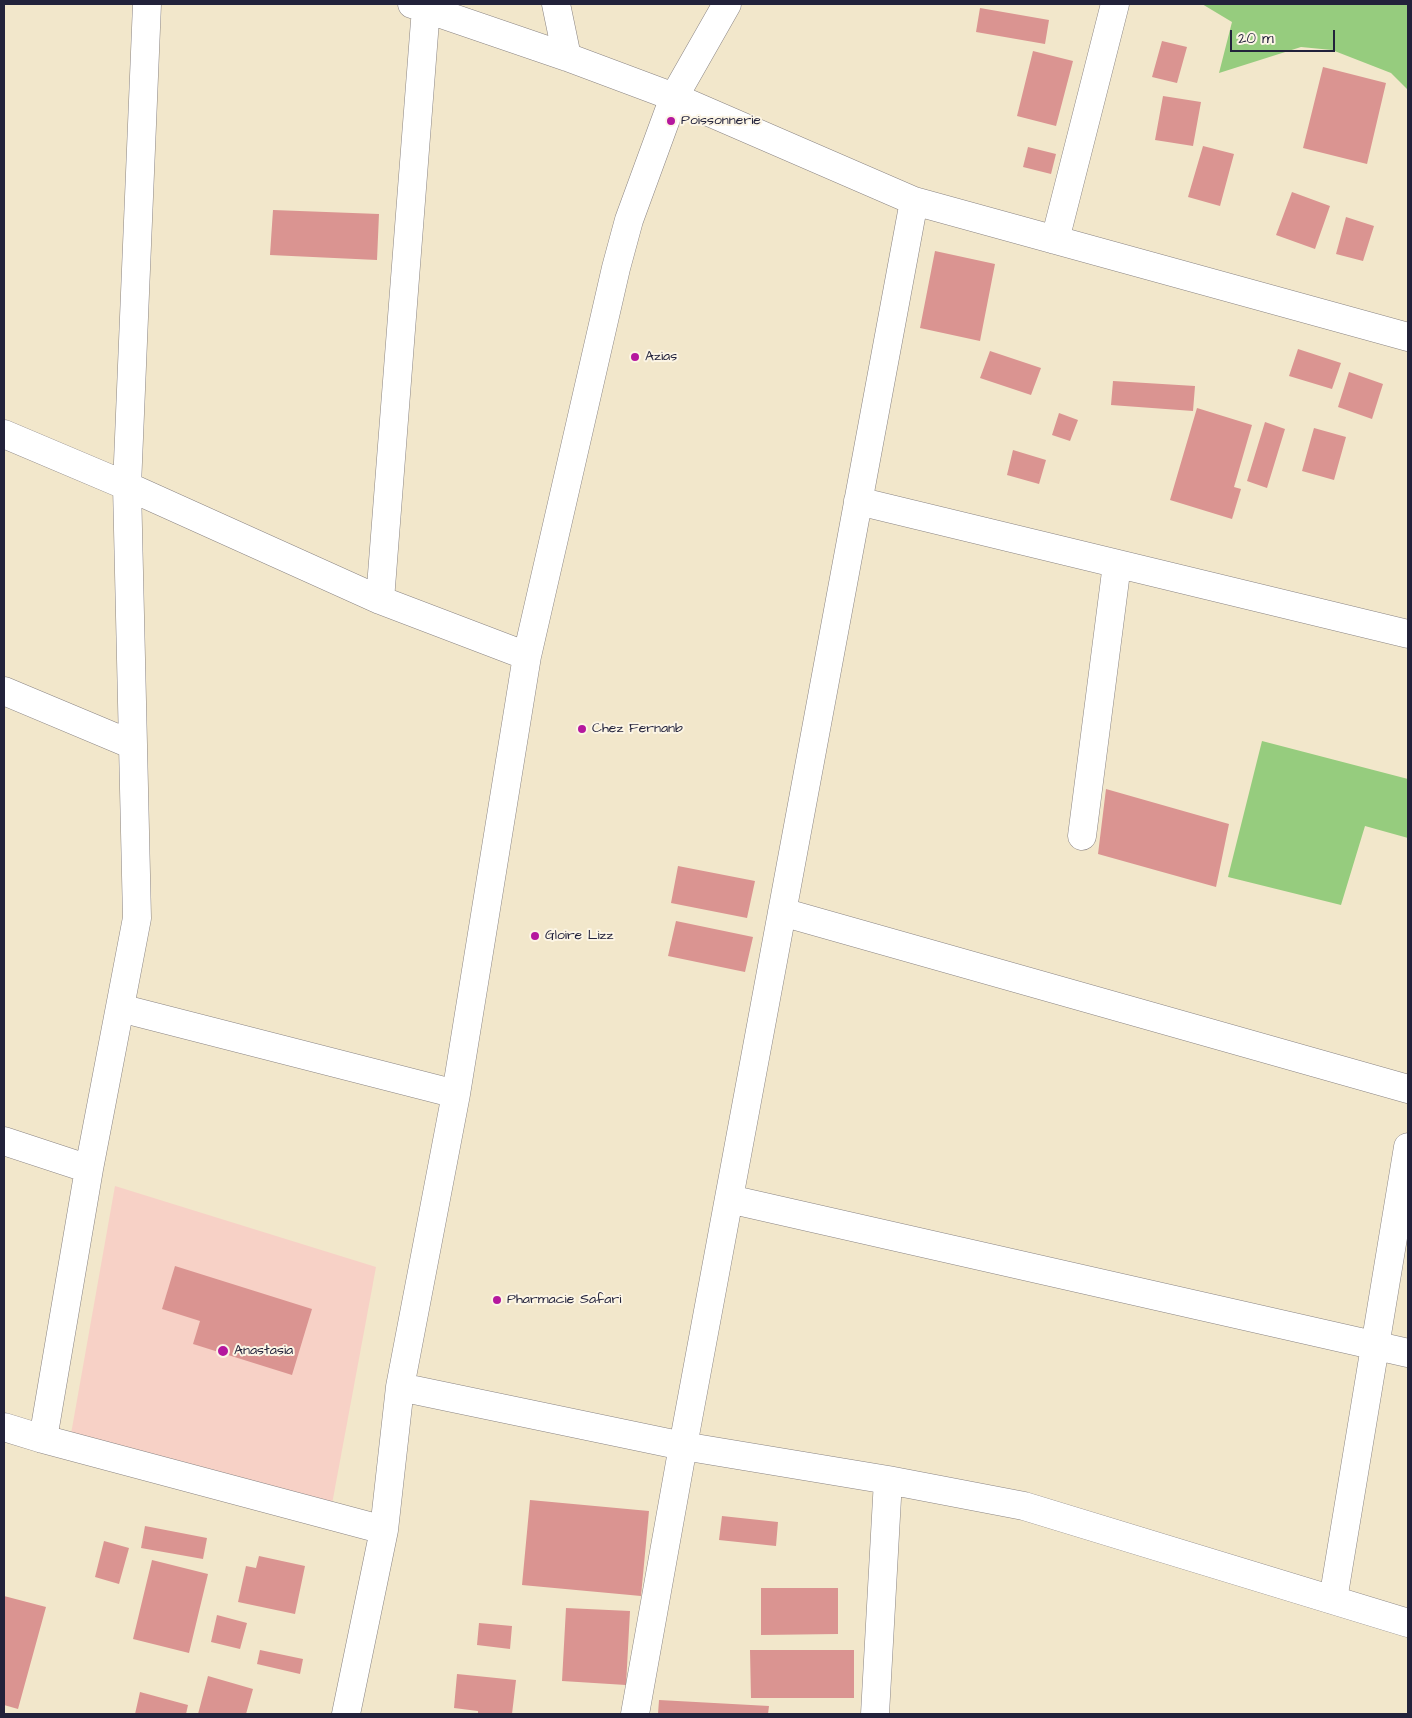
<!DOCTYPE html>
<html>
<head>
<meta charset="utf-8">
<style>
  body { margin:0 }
  #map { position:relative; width:1412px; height:1718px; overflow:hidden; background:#f2e7cb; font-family:"Architects Daughter",sans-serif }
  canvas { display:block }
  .frame { position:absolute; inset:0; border:5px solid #22223b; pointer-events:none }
  .scale { position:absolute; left:1230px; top:30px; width:105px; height:22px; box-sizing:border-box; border:2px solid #22223b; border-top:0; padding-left:6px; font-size:15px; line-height:18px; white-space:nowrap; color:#22223b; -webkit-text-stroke:4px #fcf5e5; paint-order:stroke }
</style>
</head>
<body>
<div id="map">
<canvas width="1412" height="1718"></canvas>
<div class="frame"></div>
<div class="scale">20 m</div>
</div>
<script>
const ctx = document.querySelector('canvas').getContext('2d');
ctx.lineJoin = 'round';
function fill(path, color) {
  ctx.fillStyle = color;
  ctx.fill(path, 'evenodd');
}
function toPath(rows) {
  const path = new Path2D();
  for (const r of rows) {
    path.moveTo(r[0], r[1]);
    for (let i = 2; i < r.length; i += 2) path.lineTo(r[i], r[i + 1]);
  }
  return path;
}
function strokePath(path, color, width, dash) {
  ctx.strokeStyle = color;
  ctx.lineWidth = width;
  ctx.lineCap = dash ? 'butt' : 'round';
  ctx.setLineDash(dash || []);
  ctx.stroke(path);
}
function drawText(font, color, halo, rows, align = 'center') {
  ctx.font = font + ' "Architects Daughter",sans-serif';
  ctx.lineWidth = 4;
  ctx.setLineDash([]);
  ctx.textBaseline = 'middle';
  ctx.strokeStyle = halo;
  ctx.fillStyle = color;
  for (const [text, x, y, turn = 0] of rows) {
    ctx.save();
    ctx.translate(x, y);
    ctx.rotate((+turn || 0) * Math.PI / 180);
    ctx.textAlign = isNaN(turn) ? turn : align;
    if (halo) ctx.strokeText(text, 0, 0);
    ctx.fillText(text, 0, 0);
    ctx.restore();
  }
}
fill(toPath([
  [115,1186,376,1267,332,1504,71,1434]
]), '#f7d1c6');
fill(toPath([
  [1202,4,1408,4,1408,90,1391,73,1332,50,1301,47,1219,73,1232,22],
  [1262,741,1408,779,1408,838,1365,826,1341,905,1228,877]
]), '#96cc7e');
fill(toPath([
  [980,8,1049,20,1045,44,976,32],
  [1162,41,1187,47,1177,83,1152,77],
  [1033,51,1073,61,1056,126,1017,116],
  [1323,67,1386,83,1367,164,1303,148],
  [1163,96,1201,102,1193,146,1155,140],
  [1203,146,1234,154,1220,206,1188,197],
  [1028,147,1056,154,1051,174,1023,167],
  [1292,192,1330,206,1315,249,1276,235],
  [273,210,379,214,377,260,270,255],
  [1346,217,1374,226,1363,261,1336,254],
  [935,251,995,264,980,341,920,328],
  [1298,349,1341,363,1332,389,1289,376],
  [990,351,1041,368,1031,395,980,378],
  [1349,372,1383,384,1372,419,1338,407],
  [1113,381,1195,386,1193,411,1111,405],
  [1197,408,1252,425,1234,487,1241,489,1232,519,1170,500],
  [1059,413,1078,420,1070,441,1052,435],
  [1265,422,1285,429,1267,488,1247,481],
  [1314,428,1346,437,1334,480,1302,471],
  [1013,450,1046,460,1039,484,1007,475],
  [1106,789,1229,824,1216,887,1098,854],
  [678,866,755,881,747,918,671,903],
  [676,921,753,937,745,972,668,956],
  [175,1266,312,1309,292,1375,193,1344,200,1321,162,1309],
  [530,1500,649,1511,641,1596,522,1585],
  [722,1516,778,1522,776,1546,719,1540],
  [145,1526,207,1538,203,1559,141,1548],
  [104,1541,129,1548,119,1584,95,1577],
  [259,1556,305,1566,295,1614,238,1602,246,1566,256,1568],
  [152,1560,208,1574,189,1653,133,1639],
  [761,1588,838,1588,838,1634,761,1635],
  [4,1596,46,1607,18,1709,4,1705],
  [566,1608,630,1611,626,1685,562,1681],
  [217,1615,247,1623,240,1649,211,1642],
  [479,1623,512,1626,510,1649,477,1645],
  [260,1650,303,1659,300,1674,257,1664],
  [750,1650,854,1650,854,1698,751,1698],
  [457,1674,516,1680,512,1714,478,1714,478,1711,454,1708],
  [208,1676,253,1689,246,1714,198,1714],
  [140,1692,188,1705,186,1714,135,1714],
  [659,1700,769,1706,768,1714,658,1714]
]), '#da9491');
const minor = toPath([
  [412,4,567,57,674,97,914,201,1408,337],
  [556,4,567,57],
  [1055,240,1115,4],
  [4,434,127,486,380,600,527,656],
  [858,501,1408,634],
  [380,600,426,8],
  [4,691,133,745],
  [1082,836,1117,564],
  [782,912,1408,1089],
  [120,1008,456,1094],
  [4,1141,89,1169],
  [729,1199,1408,1353],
  [400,1387,683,1446,888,1480,1024,1506,1408,1623],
  [4,1427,43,1439,384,1530],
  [43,1439,89,1169,137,918,127,486,147,4],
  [1333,1600,1408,1147],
  [346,1714,384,1530,400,1387,456,1094,527,656,616,268,629,220,674,97,727,4],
  [635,1714,683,1446,914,201],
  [875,1714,888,1480]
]);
strokePath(minor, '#8a8483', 29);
strokePath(minor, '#fff', 28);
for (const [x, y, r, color] of [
  [671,121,5,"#b5179e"],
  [635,357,5,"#b5179e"],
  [582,729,5,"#b5179e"],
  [535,936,5,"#b5179e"],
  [497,1300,5,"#b5179e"],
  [223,1351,6,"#b5179e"]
]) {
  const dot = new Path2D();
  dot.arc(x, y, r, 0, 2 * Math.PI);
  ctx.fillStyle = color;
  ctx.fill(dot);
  strokePath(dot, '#fcf5e5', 2);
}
drawText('14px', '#22223b', '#fcf5e5', [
  ["Poissonnerie",681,121],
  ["Azias",645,357],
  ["Chez Fernanb",592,729],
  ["Gloire Lizz",545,936],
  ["Pharmacie Safari",507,1300],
  ["Anastasia",234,1351]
], 'left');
</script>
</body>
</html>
